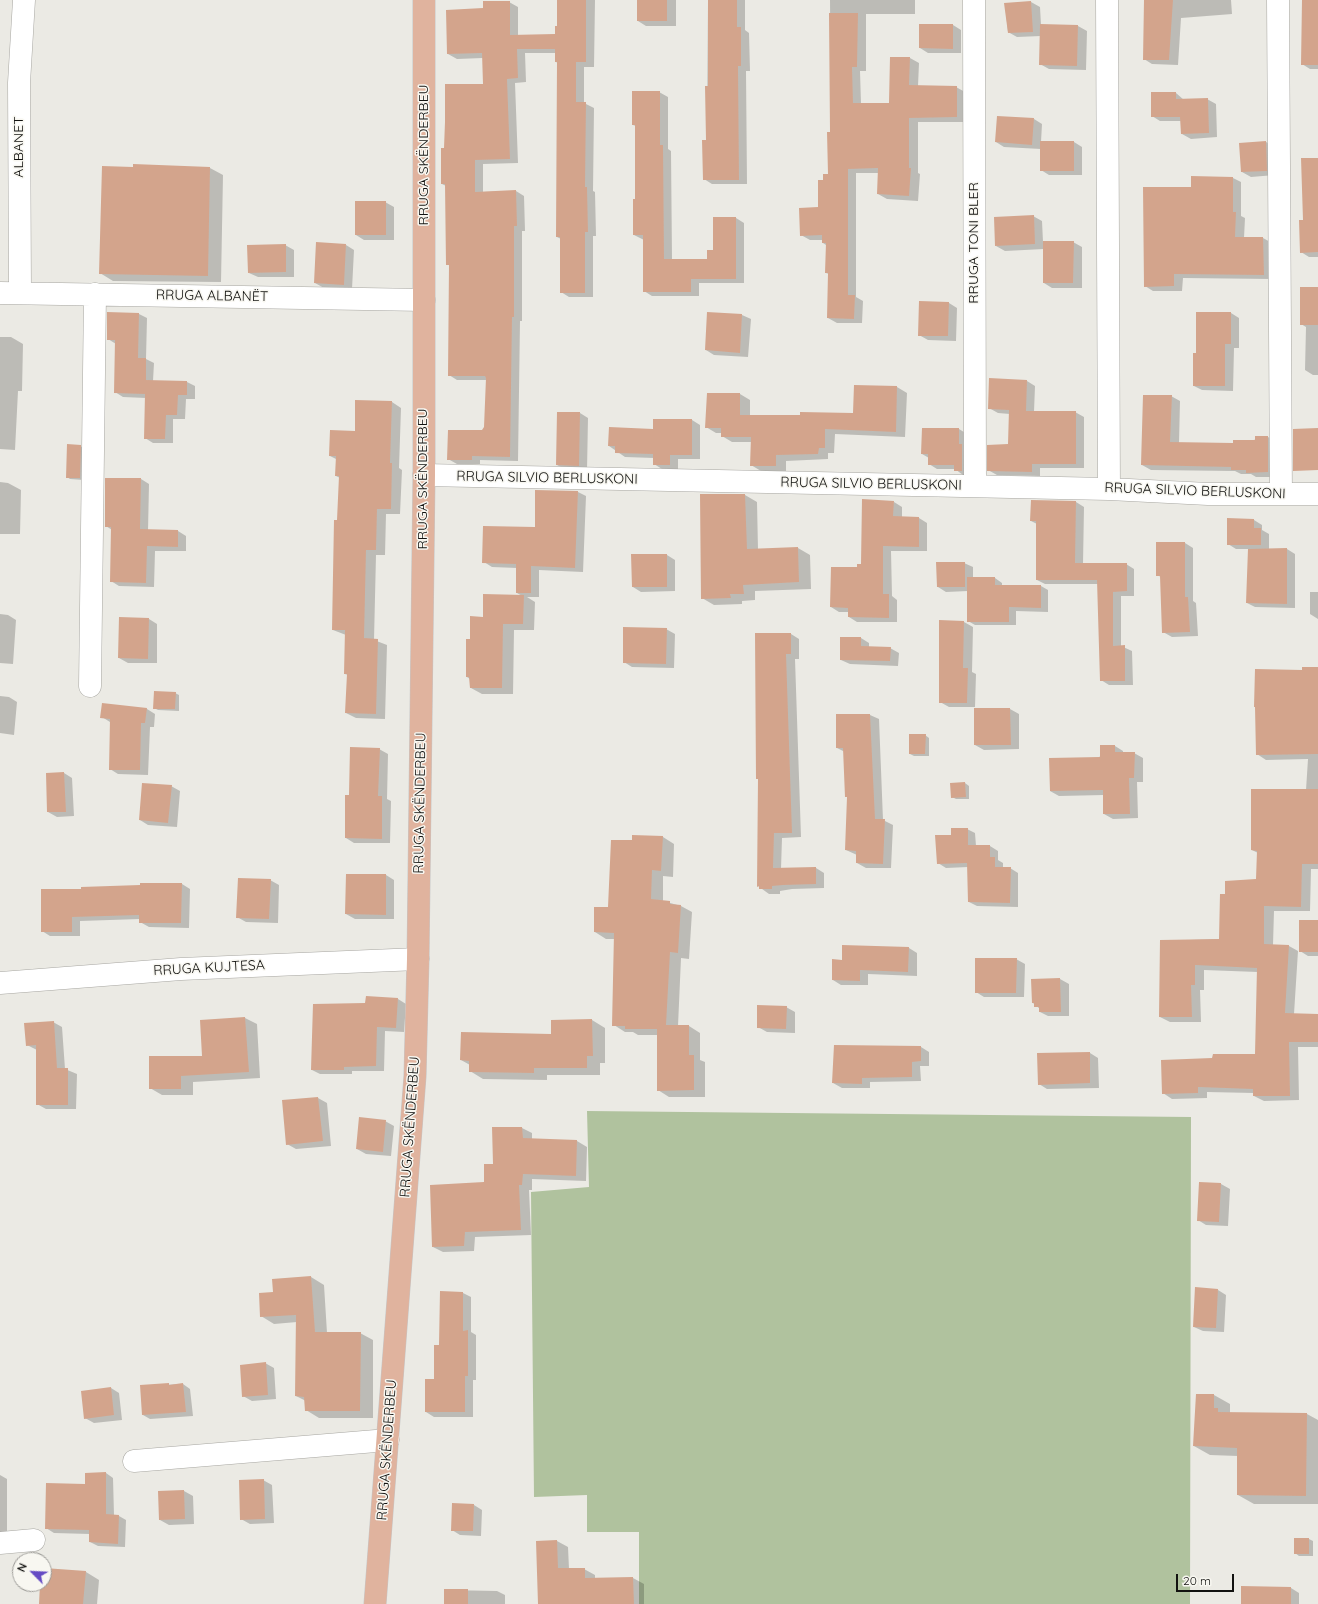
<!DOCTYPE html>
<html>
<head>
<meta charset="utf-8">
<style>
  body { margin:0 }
  #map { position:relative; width:1318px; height:1604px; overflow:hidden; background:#ebeae4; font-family:Quicksand,sans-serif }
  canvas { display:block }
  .north { position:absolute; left:12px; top:1552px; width:40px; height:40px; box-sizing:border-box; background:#f8f7f1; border:1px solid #9c9b97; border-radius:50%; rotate:294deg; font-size:11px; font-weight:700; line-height:16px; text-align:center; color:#121210 }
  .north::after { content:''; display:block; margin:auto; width:14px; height:18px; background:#654bc4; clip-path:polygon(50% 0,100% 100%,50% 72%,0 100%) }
  .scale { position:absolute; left:1176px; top:1574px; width:58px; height:18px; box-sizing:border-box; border:2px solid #121210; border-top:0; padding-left:5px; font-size:12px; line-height:14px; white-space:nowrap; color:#121210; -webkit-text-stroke:3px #f8f7f1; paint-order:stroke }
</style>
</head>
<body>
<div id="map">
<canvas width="1318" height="1604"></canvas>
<div class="north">N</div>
<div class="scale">20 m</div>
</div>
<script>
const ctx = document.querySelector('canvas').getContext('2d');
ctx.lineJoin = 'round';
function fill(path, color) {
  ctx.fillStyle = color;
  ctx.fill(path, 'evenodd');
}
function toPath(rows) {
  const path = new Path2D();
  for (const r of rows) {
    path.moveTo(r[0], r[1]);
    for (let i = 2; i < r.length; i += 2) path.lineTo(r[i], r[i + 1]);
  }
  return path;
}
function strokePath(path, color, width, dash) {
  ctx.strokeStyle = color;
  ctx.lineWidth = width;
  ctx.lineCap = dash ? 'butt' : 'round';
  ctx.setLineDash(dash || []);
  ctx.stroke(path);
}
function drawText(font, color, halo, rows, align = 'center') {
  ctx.font = font + ' Quicksand,sans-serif';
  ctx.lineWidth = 3;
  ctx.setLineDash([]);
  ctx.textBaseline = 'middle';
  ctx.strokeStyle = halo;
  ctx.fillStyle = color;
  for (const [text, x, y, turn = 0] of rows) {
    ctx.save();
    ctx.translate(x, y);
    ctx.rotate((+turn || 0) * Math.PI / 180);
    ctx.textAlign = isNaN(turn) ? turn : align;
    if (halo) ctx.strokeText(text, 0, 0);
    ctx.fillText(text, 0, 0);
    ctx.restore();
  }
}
fill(toPath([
  [587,1111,1191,1117,1190,1604,639,1604,639,1532,587,1532,587,1495,534,1497,531,1192,589,1187]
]), '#b0c29e');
fill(toPath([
  [558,0,595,0,594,67,584,67,584,103,594,108,593,191,595,192,596,236,593,236,593,297,569,297,561,292,561,239,557,237,558,63,556,62,556,53,525,53,526,82,515,83,518,163,483,164,483,192,516,191,524,196,525,231,522,231,522,321,520,321,518,461,480,460,480,464,457,464,448,459,483,431,485,427,487,380,457,380,449,375,450,266,447,264,446,186,442,184,445,149,484,85,483,58,457,59,448,54,484,9,509,2,518,7,518,36,556,35,558,27],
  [638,0,676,0,676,26,646,26,638,21],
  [708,0,745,0,745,30,749,33,750,71,746,71,747,184,712,184,704,179,707,141],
  [830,0,915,0,915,14,866,14,866,71,860,71,861,104,890,104,910,58,919,63,918,86,956,87,965,92,966,122,918,122,918,173,920,174,918,201,887,199,878,194,879,173,856,173,856,297,863,301,862,323,837,323,828,318,829,274,826,273,826,245,823,243,823,240,810,240,801,235,819,208,824,182,829,175,831,133],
  [1144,0,1231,0,1232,14,1181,18,1178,65,1152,64,1144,59],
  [1302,0,1318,0,1318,69,1310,69,1302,64],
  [1031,2,1040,7,1041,25,1078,26,1087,31,1086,70,1049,69,1040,64,1041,36,1017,37,1008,32,1005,4],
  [953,25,961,30,961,53,928,53,920,48],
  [659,92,668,97,668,149,671,151,672,260,708,260,736,218,744,223,744,283,699,283,699,296,652,296,644,291,644,240,634,235,636,200,636,126,633,125],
  [1176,93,1184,100,1207,99,1216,104,1217,137,1191,139,1182,134,1182,121,1160,121,1152,116],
  [1034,119,1042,124,1041,142,1074,142,1082,147,1082,175,1049,175,1041,170,1041,149,1004,147,996,142],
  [1266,142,1275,147,1275,175,1251,177,1242,172,1240,144],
  [1318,159,1318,257,1309,257,1301,252,1304,221],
  [210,168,223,175,221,282,113,281,100,273],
  [1233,178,1241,182,1241,216,1245,218,1244,238,1263,238,1272,243,1272,279,1183,278,1182,291,1153,291,1145,286,1192,188],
  [385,202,394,207,394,240,364,240,356,235],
  [1033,216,1042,221,1043,242,1073,242,1082,247,1082,288,1052,288,1044,283,1044,249,1005,251,996,246],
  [285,245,294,250,294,277,258,277,249,273],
  [346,245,354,250,352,289,324,288,315,283],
  [1318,288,1318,375,1313,375,1305,370,1306,327,1301,324],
  [949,303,957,308,956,341,928,340,919,335],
  [708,313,742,315,751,319,748,357,714,355,706,350],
  [1231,313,1239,318,1239,348,1234,348,1233,391,1202,390,1194,386,1197,354],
  [139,314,147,318,146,359,154,363,153,381,187,382,195,386,195,399,186,399,185,419,173,419,173,443,153,443,145,438,146,398,123,397,115,392,116,344,108,339],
  [0,337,11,337,23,344,22,391,18,391,15,450,0,449],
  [1027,381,1035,386,1034,412,1075,412,1084,417,1084,468,1040,468,1040,476,997,475,988,470,1009,445,1010,414,998,413,989,408],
  [897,387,907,393,905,437,835,434,834,453,828,453,828,459,786,461,786,471,761,471,751,465,752,442,732,442,722,436,722,433,716,433,706,427,708,394,740,394,750,400,750,416,801,416,854,414],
  [1171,396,1180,401,1179,443,1234,444,1268,437,1276,442,1277,477,1256,477,1251,474,1241,474,1235,471,1151,470,1142,465],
  [392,402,401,408,399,468,402,470,400,514,386,514,385,555,376,555,374,640,387,645,385,719,356,718,346,713,348,675,345,674,346,635,333,630,340,478,336,476,336,459,330,456,356,432],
  [580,413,588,418,587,470,566,470,557,465],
  [692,420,700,425,700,459,678,459,678,469,662,469,654,464,654,458,625,457,609,446,654,430],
  [923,429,959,429,967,434,970,475,963,475,955,469,937,469,929,464,929,458,922,454],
  [80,446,84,448,84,480,70,479,67,477],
  [141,479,149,484,148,531,178,531,186,536,186,551,155,551,154,587,119,586,111,581,112,530,106,526],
  [0,482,8,483,21,490,20,534,0,534],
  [536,491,578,492,586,496,583,572,539,570,539,597,527,597,535,602,534,630,514,630,513,694,482,694,471,688,470,679,467,677,471,640,484,618,522,596,517,593,517,568,492,567,484,562,535,528],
  [745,495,757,502,758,550,798,548,810,555,811,589,755,591,755,600,742,601,742,604,714,605,702,598],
  [894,502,902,507,902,517,919,518,927,523,927,551,891,551,892,596,897,600,897,622,857,622,849,617,849,612,839,612,831,607,861,565],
  [1076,502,1084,507,1083,564,1126,564,1134,569,1134,596,1121,596,1121,646,1132,651,1133,685,1109,685,1101,680,1098,584,1045,584,1037,580,1037,524,1031,521],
  [1254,520,1262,525,1262,530,1269,534,1269,549,1287,549,1295,554,1295,608,1255,607,1247,603,1249,549,1236,549,1228,544],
  [1185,543,1193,548,1193,601,1196,603,1198,636,1172,637,1163,632,1161,577,1157,575],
  [667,555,675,560,675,591,641,592,633,587],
  [964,563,973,567,973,578,995,578,1002,583,1002,586,1041,586,1048,590,1048,612,1016,611,1016,625,975,625,968,621,968,591,946,592,938,587],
  [1310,592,1318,592,1318,619,1310,614],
  [0,614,8,615,16,620,13,664,0,663],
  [149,619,157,624,157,663,128,663,119,658],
  [940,621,964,622,973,627,972,672,976,674,975,707,949,707,940,702],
  [666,629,675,634,674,668,632,667,624,662],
  [756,634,791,634,799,639,799,659,795,659,801,837,782,838,781,869,816,868,824,873,824,888,792,889,780,891,780,894,769,894,758,886,759,780,757,778],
  [861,638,869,643,869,647,890,648,899,653,898,666,850,664,841,660],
  [1318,668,1318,869,1311,869,1310,911,1274,911,1273,945,1289,946,1298,951,1294,1014,1318,1015,1318,1047,1298,1047,1299,1100,1264,1101,1254,1096,1254,1093,1207,1092,1207,1098,1172,1099,1163,1093,1213,1059,1256,1055,1258,972,1204,970,1204,990,1200,990,1201,1022,1170,1022,1160,1017,1161,941,1220,939,1226,895,1257,880,1258,853,1252,850,1306,790,1308,759,1266,760,1257,754,1303,671],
  [175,693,179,695,179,711,158,710,154,708],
  [0,696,9,697,17,702,14,735,0,733],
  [103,704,147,709,155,714,154,727,150,727,148,775,118,774,110,769,110,722,102,717],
  [975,709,1010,709,1019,714,1019,749,984,750,975,745],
  [837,715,870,715,879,719,883,820,893,825,891,868,866,868,857,863,857,855,846,850,848,797,845,752,837,748],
  [925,735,929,738,929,756,914,756,910,754],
  [1115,746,1123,751,1123,753,1134,753,1143,758,1143,782,1137,782,1138,818,1113,819,1104,814,1104,795,1059,796,1050,791],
  [379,749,388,754,387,799,391,801,390,843,354,843,346,838,350,796],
  [64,773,72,778,74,816,57,817,48,812],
  [965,783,969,786,969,799,956,799,952,797,951,784],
  [171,786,180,791,177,827,148,825,140,820],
  [967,829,975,833,976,846,990,846,998,851,998,860,1003,863,1003,868,1010,868,1018,873,1018,907,977,906,969,902,968,867,946,868,938,863,952,836],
  [663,837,674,844,673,877,663,876,663,901,681,906,692,912,689,959,681,958,678,1026,689,1026,700,1033,700,1060,705,1062,705,1097,669,1097,658,1090,658,1035,638,1035,633,1032,625,1032,614,1025,615,939,606,939,595,932,609,908,633,841],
  [386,875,394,880,394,919,355,919,346,914],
  [270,880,279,885,278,923,246,922,237,917],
  [182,884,190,889,189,928,149,927,140,922,140,919,80,921,80,936,50,936,42,931,82,890],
  [1318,921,1318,956,1308,956,1300,951],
  [843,947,909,948,917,953,917,976,868,974,868,985,841,985,833,980,843,961],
  [1016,959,1025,964,1024,997,984,997,976,992],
  [1060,979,1069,984,1069,1016,1048,1016,1040,1012,1040,1009,1033,1003,1032,980],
  [398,999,406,1004,404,1032,385,1031,384,1071,352,1071,352,1074,320,1074,312,1070,366,1004],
  [786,1007,795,1012,795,1033,767,1032,758,1027],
  [245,1018,257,1024,260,1078,193,1082,193,1095,162,1095,150,1088,203,1057],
  [592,1020,605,1028,605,1063,600,1063,600,1075,547,1075,547,1080,483,1079,470,1071,470,1065,461,1060,552,1035],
  [53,1022,62,1027,65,1069,77,1074,76,1109,46,1109,37,1104,37,1050,27,1045],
  [921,1047,929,1052,929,1066,920,1066,921,1081,870,1082,870,1088,842,1088,833,1083],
  [1090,1053,1098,1058,1099,1088,1047,1089,1039,1084],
  [318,1098,327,1103,331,1146,296,1149,287,1144,283,1101],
  [385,1121,394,1126,391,1156,366,1154,357,1149],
  [493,1128,522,1128,532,1133,532,1140,577,1141,587,1147,586,1181,532,1179,532,1190,529,1190,531,1235,475,1237,474,1251,443,1252,433,1247,485,1183,494,1165],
  [1200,1183,1221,1184,1230,1189,1228,1226,1206,1225,1198,1220],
  [311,1277,324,1285,327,1333,360,1333,373,1340,373,1418,319,1418,306,1410,306,1401,296,1396,297,1322,274,1324,261,1316,274,1293,273,1280],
  [1218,1290,1226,1295,1224,1332,1203,1331,1194,1327],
  [463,1293,471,1297,471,1332,476,1335,476,1380,473,1380,473,1417,434,1417,426,1412,435,1380,440,1346],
  [265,1363,274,1368,276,1399,252,1401,243,1396],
  [183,1384,190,1389,193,1416,150,1419,143,1415,141,1386],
  [111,1388,119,1393,122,1420,94,1423,85,1418],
  [1214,1395,1230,1404,1230,1413,1307,1414,1318,1420,1318,1504,1254,1504,1238,1495,1238,1456,1210,1455,1194,1446],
  [106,1473,113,1478,114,1515,119,1516,126,1520,125,1547,98,1546,90,1542,90,1534,54,1533,46,1528,86,1485],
  [0,1475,7,1479,7,1539,0,1541],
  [263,1480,272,1485,274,1523,250,1524,241,1519],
  [184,1491,193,1496,194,1524,169,1525,160,1520,159,1492],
  [474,1505,482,1510,481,1536,460,1535,452,1530],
  [1295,1539,1309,1539,1313,1541,1313,1556,1299,1556,1295,1553],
  [557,1541,568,1547,569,1569,584,1569,595,1575,595,1579,633,1578,644,1584,644,1604,539,1604,539,1542],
  [44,1569,86,1572,99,1580,97,1604,40,1604,41,1584,44,1584],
  [1291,1588,1299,1593,1299,1604,1242,1604],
  [445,1590,497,1591,505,1595,505,1604,445,1604]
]), '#0003');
fill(toPath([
  [557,0,586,0,586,62,576,62,576,102,586,102,585,187,587,187,588,232,585,232,585,293,560,293,560,237,556,237,557,62,555,62,555,49,517,49,518,78,507,79,510,159,475,160,475,192,516,190,517,226,514,226,514,317,512,317,510,457,472,456,472,460,447,460,448,430,482,430,484,427,486,378,485,376,448,376,449,265,446,265,445,184,441,184,441,148,444,148,445,122,445,84,483,84,482,53,447,54,446,10,483,8,483,1,510,1,510,35,555,34,555,26,557,26],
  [637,0,667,0,667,21,637,21],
  [708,0,737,0,737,27,741,27,741,66,738,66,739,180,703,180,702,140,706,140,705,86,708,86],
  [1144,0,1173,0,1169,60,1143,60],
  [1302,0,1318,0,1318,65,1301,65],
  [1031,1,1033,32,1008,33,1004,3],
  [829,13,858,13,857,67,852,67,853,103,889,103,890,57,910,57,909,85,957,86,957,117,909,118,909,168,911,168,909,196,877,194,878,168,848,169,848,295,855,295,854,319,827,318,828,273,825,273,826,243,822,243,822,235,800,236,799,208,818,207,818,180,823,180,823,174,828,174,827,132,830,132],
  [919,24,953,24,953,49,919,48],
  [1040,24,1078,25,1077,66,1039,65],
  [632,91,660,91,660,145,663,145,664,259,707,259,707,250,713,250,713,217,736,217,736,279,691,279,691,292,643,292,643,235,633,235,633,199,635,199,635,125,632,125],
  [1151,92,1176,92,1176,99,1208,98,1209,133,1181,134,1180,117,1151,117],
  [997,116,1034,118,1032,145,995,142],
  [1040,141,1074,141,1074,171,1040,171],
  [1266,141,1267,171,1241,172,1239,143],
  [1301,158,1318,158,1318,252,1300,253,1299,220,1303,220],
  [133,164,210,167,208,276,99,274,102,166,133,167],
  [1191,176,1233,177,1233,212,1236,212,1235,237,1263,237,1264,275,1174,274,1174,286,1144,287,1143,187,1191,187],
  [355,201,386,201,386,235,355,235],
  [1034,215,1035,244,995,246,994,217],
  [1043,241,1074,241,1073,283,1043,283],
  [316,242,346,244,344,285,314,283],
  [286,244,286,272,248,273,247,245],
  [1300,287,1318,287,1318,325,1300,325],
  [919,301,949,302,948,336,918,336],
  [107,312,139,313,138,358,146,358,146,380,187,381,187,395,178,395,177,415,166,415,165,439,144,439,145,394,114,393,115,340,107,340],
  [707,312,742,314,740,353,705,350],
  [1196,312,1231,312,1231,344,1225,344,1225,386,1193,386,1193,353,1196,353],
  [989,378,1027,380,1026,411,1076,411,1076,464,1032,464,1032,472,987,471,987,445,1008,444,1009,410,988,409],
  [854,385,897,386,896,432,825,429,825,448,819,448,818,454,776,455,776,466,750,466,751,437,721,437,721,428,705,428,707,393,740,393,740,415,800,415,800,412,853,413],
  [1143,395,1172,395,1170,442,1233,443,1233,440,1255,440,1255,436,1268,436,1268,472,1246,473,1246,470,1231,470,1231,467,1141,465],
  [355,400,392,401,390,463,392,463,391,509,377,509,376,550,366,550,364,638,378,639,376,714,345,713,347,674,344,674,345,630,332,630,334,520,337,520,339,476,335,476,336,456,329,456,330,430,355,431],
  [557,412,580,412,579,466,556,465],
  [653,419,692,419,692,455,670,455,670,465,653,465,653,454,615,453,615,446,608,446,609,427,653,429],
  [922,428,959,428,959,444,962,444,962,471,954,471,954,465,928,465,928,454,921,454],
  [1318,428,1318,470,1293,471,1293,429],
  [67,444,81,445,80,478,66,478],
  [105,478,141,478,140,529,178,530,178,547,147,546,146,583,110,582,111,527,105,527],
  [535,490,578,491,575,568,531,566,531,593,516,593,516,564,482,563,483,526,535,527],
  [700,494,745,494,747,549,798,547,799,582,743,585,744,594,730,594,731,598,701,599],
  [862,499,894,501,893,516,919,517,919,547,883,546,883,594,889,594,889,618,848,617,848,608,830,607,831,567,857,567,857,564,861,564],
  [1031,500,1076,501,1075,563,1127,563,1127,591,1113,592,1113,646,1125,645,1125,681,1100,681,1097,580,1036,580,1036,521,1030,521],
  [1227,518,1254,519,1254,528,1261,528,1261,545,1227,545],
  [1156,542,1185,542,1185,597,1188,597,1190,632,1162,633,1160,576,1156,576],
  [1287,548,1287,604,1246,603,1248,549],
  [631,554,667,554,667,587,632,587],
  [936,562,965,562,965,587,937,587],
  [967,577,995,577,995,585,1041,585,1041,608,1009,607,1009,622,967,622],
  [483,594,524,595,523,624,503,624,502,688,470,688,469,677,466,677,466,639,470,639,470,616,483,617],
  [119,617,149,618,148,659,118,658],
  [939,620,964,621,963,668,968,668,967,703,939,703],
  [623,627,667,628,666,664,623,663],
  [755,633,791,633,791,654,786,654,792,833,774,833,773,868,816,867,816,884,783,885,772,886,772,889,759,889,759,886,757,887,758,779,756,779],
  [840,637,861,637,861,646,891,647,890,661,840,660],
  [1302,667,1318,667,1318,754,1256,755,1255,707,1254,707,1255,669,1302,670],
  [154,691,176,692,175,709,153,709],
  [102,703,147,708,145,723,141,723,140,770,109,770,110,719,100,718],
  [974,708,1010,708,1011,745,974,745],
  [836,714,870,714,875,819,885,819,883,864,856,863,856,851,845,850,847,797,845,797,843,748,836,748],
  [909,734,926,734,925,754,909,754],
  [1100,745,1115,745,1115,752,1135,752,1134,778,1129,778,1130,814,1103,814,1103,790,1050,791,1049,758,1100,757],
  [350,747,380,748,378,796,382,796,382,839,345,838,345,795,349,795],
  [64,772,66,812,47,812,46,773],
  [965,782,966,797,951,798,950,783],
  [142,783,172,785,168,823,139,820],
  [1251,789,1318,789,1318,864,1302,864,1301,907,1264,906,1264,944,1289,945,1285,1013,1318,1014,1318,1042,1289,1042,1290,1096,1253,1096,1253,1089,1198,1087,1198,1093,1162,1094,1161,1060,1212,1058,1213,1054,1255,1054,1257,968,1195,965,1195,985,1191,985,1192,1017,1159,1017,1160,940,1219,939,1220,894,1225,894,1225,881,1256,879,1257,851,1251,850],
  [951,828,968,828,968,845,990,845,990,857,995,857,995,867,1011,867,1010,903,968,902,967,863,937,864,935,835,951,835],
  [632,835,663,836,661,871,652,870,651,899,670,901,670,904,681,905,678,953,670,952,666,1025,689,1025,689,1055,694,1055,694,1090,657,1091,657,1029,625,1029,625,1026,612,1026,614,933,594,932,594,907,608,907,611,840,632,840],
  [346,874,386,874,386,915,345,914],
  [238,878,271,879,269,919,236,918],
  [140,883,182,883,181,923,139,923,139,915,72,917,72,932,41,932,41,889,81,889,81,887,140,885],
  [1299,920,1318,920,1318,952,1299,952],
  [842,945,909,947,908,972,860,970,860,981,832,980,832,959,842,960],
  [975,958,1017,958,1016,993,975,993],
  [1060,978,1061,1012,1039,1012,1039,1007,1034,1007,1034,1003,1032,1003,1031,979],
  [366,996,398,998,396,1028,377,1027,376,1066,344,1067,344,1070,311,1070,313,1004,365,1003],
  [757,1005,787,1006,786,1029,757,1028],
  [245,1017,249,1072,181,1076,181,1089,149,1089,149,1056,202,1056,200,1020],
  [592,1019,593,1056,587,1056,587,1068,534,1068,534,1073,469,1072,469,1061,460,1060,461,1032,551,1034,551,1020],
  [54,1021,57,1068,68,1068,68,1105,36,1105,36,1045,26,1046,24,1023],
  [834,1045,921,1046,921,1061,912,1062,912,1077,862,1078,862,1084,832,1083],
  [1090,1052,1090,1083,1038,1085,1037,1053],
  [318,1097,323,1141,286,1145,282,1100],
  [359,1117,386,1120,383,1152,356,1149],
  [492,1127,522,1127,523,1138,577,1140,576,1176,523,1174,522,1185,519,1185,521,1230,465,1232,464,1246,432,1247,430,1185,484,1182,484,1164,493,1164],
  [1199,1182,1221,1183,1219,1222,1197,1221],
  [311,1276,315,1332,361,1332,360,1411,305,1411,304,1397,295,1396,296,1315,260,1317,259,1293,273,1292,272,1279],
  [1195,1287,1218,1289,1216,1328,1193,1327],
  [440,1291,463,1292,463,1331,468,1330,468,1376,465,1376,465,1412,425,1412,425,1379,434,1379,434,1345,439,1345],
  [266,1362,268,1395,242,1397,240,1365],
  [169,1383,169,1385,183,1383,186,1412,142,1415,140,1385],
  [111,1387,114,1415,84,1419,81,1391],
  [1196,1394,1214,1394,1214,1408,1218,1408,1218,1412,1307,1413,1306,1496,1237,1495,1237,1448,1193,1446],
  [106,1472,106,1514,119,1515,118,1544,89,1542,89,1530,45,1529,46,1483,85,1484,85,1473],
  [264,1479,265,1519,240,1520,239,1480],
  [184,1490,185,1519,159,1520,158,1491],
  [452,1503,474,1504,473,1531,451,1531],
  [1294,1538,1309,1538,1309,1554,1294,1554],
  [557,1540,558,1568,585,1568,585,1578,633,1577,634,1604,538,1604,536,1541],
  [44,1568,86,1571,83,1604,39,1604,40,1584,44,1584],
  [1241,1586,1291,1587,1291,1604,1241,1604],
  [444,1589,468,1589,468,1604,444,1604]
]), '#d3a48c');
const minor = toPath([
  [974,0,975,486],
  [1107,0,1109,489],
  [1278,0,1281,494],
  [0,293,424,300],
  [20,293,19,83,24,0],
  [424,475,1109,489,1208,494,1318,494],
  [90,686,95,294],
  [0,983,181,969,418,959],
  [134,1461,388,1440],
  [0,1543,34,1540]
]);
const major = toPath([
  [375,1604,415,1076,418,959,424,475,424,0]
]);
strokePath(minor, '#a7a6a1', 23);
strokePath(major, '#c6c6c6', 23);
strokePath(minor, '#fff', 22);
strokePath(major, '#e0b39e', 22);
drawText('14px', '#121210', '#f8f7f1', [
  ["ALBANET",19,147,-90],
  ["RRUGA SKËNDERBEU",424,155,-90],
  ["RRUGA TONI BLER",974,243,-90],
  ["RRUGA ALBANËT",212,296,1],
  ["RRUGA SILVIO BERLUSKONI",547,478,1],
  ["RRUGA SKËNDERBEU",423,479,-90],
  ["RRUGA SILVIO BERLUSKONI",871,484,1],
  ["RRUGA SILVIO BERLUSKONI",1195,491,2],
  ["RRUGA SKËNDERBEU",420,803,-89],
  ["RRUGA KUJTESA",209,968,-3],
  ["RRUGA SKËNDERBEU",410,1127,-86],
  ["RRUGA SKËNDERBEU",387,1450,-86]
]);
</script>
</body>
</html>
